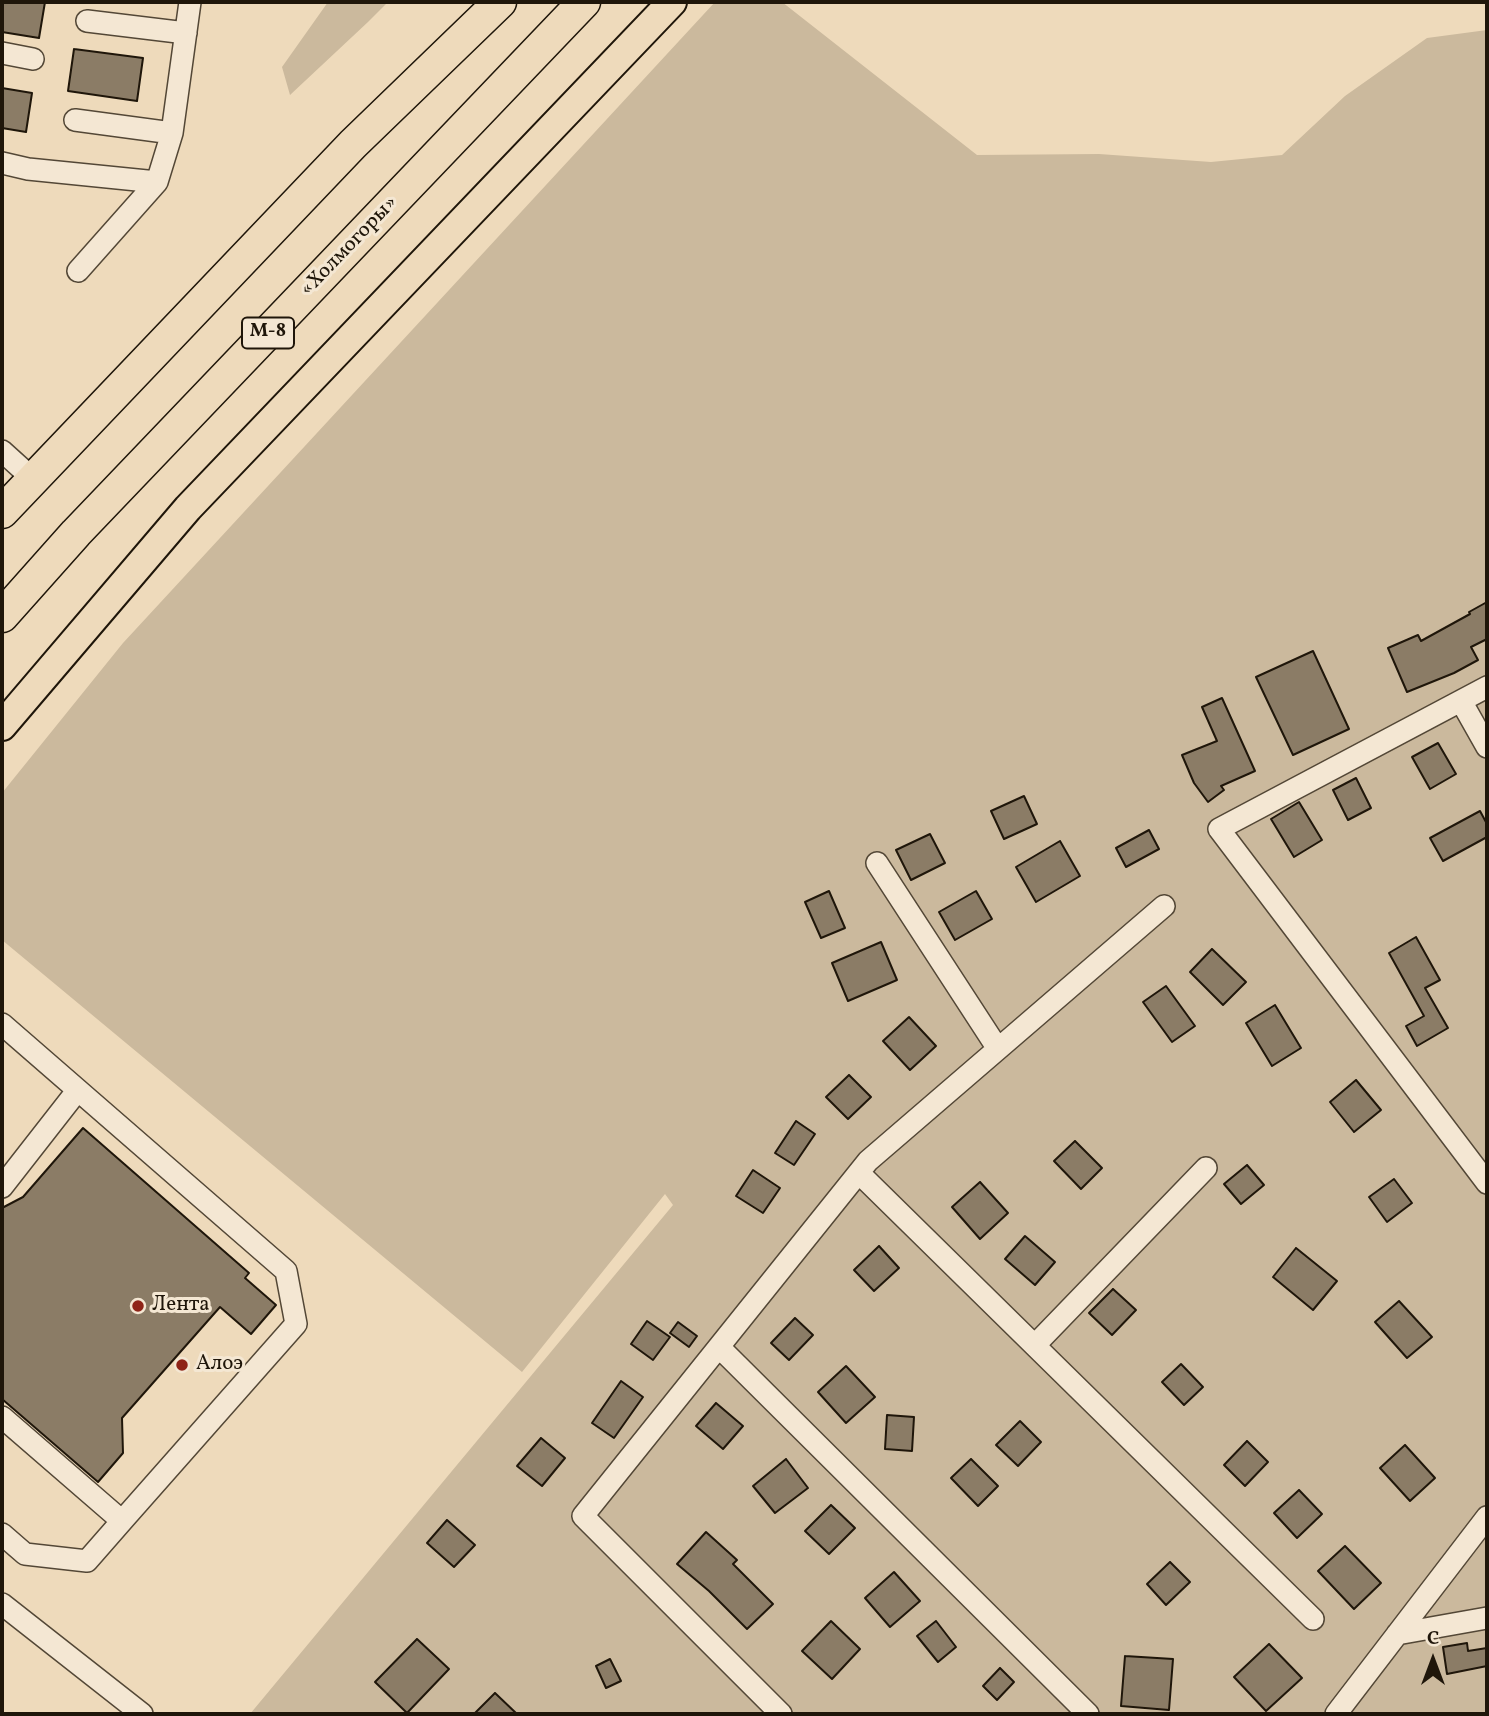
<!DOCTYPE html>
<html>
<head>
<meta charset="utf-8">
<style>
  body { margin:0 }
  #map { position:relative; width:1489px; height:1716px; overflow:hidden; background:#eedabb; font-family:Vollkorn,serif }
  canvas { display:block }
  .frame { position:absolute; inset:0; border:4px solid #1f160a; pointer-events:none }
  .north { position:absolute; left:1398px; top:1625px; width:70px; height:70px; -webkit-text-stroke:5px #f4e7d3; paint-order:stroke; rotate:0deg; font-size:19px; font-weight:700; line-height:28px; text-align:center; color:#1f160a }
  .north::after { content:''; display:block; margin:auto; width:24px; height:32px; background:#1f160a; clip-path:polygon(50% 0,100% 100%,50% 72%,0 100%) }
</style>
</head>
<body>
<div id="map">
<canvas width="1489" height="1716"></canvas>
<div class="frame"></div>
<div class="north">С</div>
</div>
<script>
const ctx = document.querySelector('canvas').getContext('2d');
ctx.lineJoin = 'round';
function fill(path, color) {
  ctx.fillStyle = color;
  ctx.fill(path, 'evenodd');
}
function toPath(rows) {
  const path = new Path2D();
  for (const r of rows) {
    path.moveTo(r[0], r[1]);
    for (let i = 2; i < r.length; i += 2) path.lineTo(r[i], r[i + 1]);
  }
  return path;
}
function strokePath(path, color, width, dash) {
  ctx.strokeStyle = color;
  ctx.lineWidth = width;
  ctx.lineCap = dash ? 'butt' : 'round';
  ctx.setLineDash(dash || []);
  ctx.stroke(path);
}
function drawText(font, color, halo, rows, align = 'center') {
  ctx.font = font + ' Vollkorn,serif';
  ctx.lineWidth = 6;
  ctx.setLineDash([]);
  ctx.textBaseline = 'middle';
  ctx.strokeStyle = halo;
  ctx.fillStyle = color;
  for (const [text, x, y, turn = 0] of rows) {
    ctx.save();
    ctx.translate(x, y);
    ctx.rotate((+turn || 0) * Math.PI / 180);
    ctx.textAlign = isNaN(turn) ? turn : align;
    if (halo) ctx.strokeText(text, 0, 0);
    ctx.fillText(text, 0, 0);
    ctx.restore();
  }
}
fill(toPath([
  [328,2,388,2,368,22,290,95,282,67],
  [715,2,782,2,977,155,1099,154,1211,162,1282,155,1345,96,1427,38,1487,30,1487,1714,250,1714,673,1205,665,1194,522,1372,2,940,2,793,123,643]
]), '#cbb99d');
const building = toPath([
  [2,2,45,2,39,38,2,32,2,2],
  [74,49,143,58,137,101,68,91,74,49],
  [2,88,32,93,26,132,2,128,2,88],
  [1487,602,1487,639,1471,647,1478,660,1454,673,1407,692,1388,648,1418,635,1421,641,1470,614,1469,612,1487,602],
  [1313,651,1349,729,1293,755,1256,677,1313,651],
  [1222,698,1255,771,1221,786,1224,790,1208,802,1194,783,1182,755,1217,741,1202,707,1222,698],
  [1438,743,1456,774,1430,789,1412,757,1438,743],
  [1356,778,1371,808,1348,820,1333,790,1356,778],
  [1024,796,1037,824,1004,839,991,811,1024,796],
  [1299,802,1322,840,1294,857,1271,819,1299,802],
  [1480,811,1487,824,1487,837,1443,861,1430,838,1480,811],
  [1149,830,1159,849,1126,867,1116,848,1149,830],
  [930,834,945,863,911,880,896,850,930,834],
  [1060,841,1080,876,1036,902,1016,867,1060,841],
  [829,891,845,928,821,938,805,902,829,891],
  [976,891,992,919,955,940,939,912,976,891],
  [1416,937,1440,980,1425,988,1448,1028,1417,1046,1406,1026,1424,1016,1389,953,1416,937],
  [881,942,897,980,848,1001,832,963,881,942],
  [1212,949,1246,982,1223,1005,1190,972,1212,949],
  [1166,986,1195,1026,1172,1042,1143,1002,1166,986],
  [1275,1005,1301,1048,1272,1066,1246,1023,1275,1005],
  [909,1017,936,1046,910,1070,883,1041,909,1017],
  [849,1075,871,1097,848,1119,826,1097,849,1075],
  [1356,1080,1381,1110,1354,1132,1330,1102,1356,1080],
  [796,1121,815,1134,794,1165,775,1153,796,1121],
  [83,1128,249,1273,245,1278,276,1305,251,1334,220,1307,122,1418,123,1453,98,1482,2,1399,2,1208,23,1197,83,1128],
  [1075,1141,1102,1168,1081,1189,1054,1161,1075,1141],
  [1247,1165,1264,1185,1241,1204,1224,1184,1247,1165],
  [753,1170,780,1188,763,1213,736,1196,753,1170],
  [1394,1179,1412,1203,1387,1222,1369,1197,1394,1179],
  [980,1182,1008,1213,980,1239,952,1207,980,1182],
  [1025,1236,1055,1262,1035,1285,1005,1259,1025,1236],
  [879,1246,899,1268,874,1291,854,1270,879,1246],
  [1296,1248,1337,1281,1313,1310,1273,1277,1296,1248],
  [1113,1289,1136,1310,1112,1335,1089,1313,1113,1289],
  [1399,1301,1432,1337,1407,1358,1375,1322,1399,1301],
  [795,1318,813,1335,789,1360,771,1343,795,1318],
  [647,1321,670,1337,653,1360,631,1344,647,1321],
  [678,1322,697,1336,689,1347,670,1333,678,1322],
  [1181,1364,1203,1387,1184,1405,1162,1382,1181,1364],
  [846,1366,875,1397,846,1423,818,1392,846,1366],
  [621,1381,643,1397,614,1438,592,1423,621,1381],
  [716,1403,743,1426,723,1449,696,1426,716,1403],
  [887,1415,914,1417,912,1451,885,1449,887,1415],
  [1020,1421,1041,1442,1018,1466,996,1445,1020,1421],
  [541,1438,565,1458,542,1486,517,1466,541,1438],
  [1247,1441,1268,1462,1245,1486,1224,1465,1247,1441],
  [1405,1445,1435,1478,1410,1501,1380,1468,1405,1445],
  [786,1459,808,1488,775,1513,753,1486,786,1459],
  [971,1459,998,1486,978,1506,951,1478,971,1459],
  [1299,1490,1322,1514,1297,1538,1274,1513,1299,1490],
  [831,1505,855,1528,829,1554,805,1531,831,1505],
  [447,1520,475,1545,454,1567,427,1543,447,1520],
  [706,1532,737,1560,733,1564,773,1604,747,1629,709,1591,677,1564,706,1532],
  [1345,1546,1381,1583,1354,1609,1318,1571,1345,1546],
  [1170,1562,1190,1582,1166,1605,1147,1584,1170,1562],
  [894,1572,920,1601,890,1627,865,1598,894,1572],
  [831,1621,860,1649,832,1679,802,1651,831,1621],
  [936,1621,956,1647,938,1662,917,1636,936,1621],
  [417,1639,449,1669,407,1713,375,1682,417,1639],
  [1467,1643,1468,1651,1487,1648,1487,1666,1447,1674,1443,1647,1467,1643],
  [1269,1644,1302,1678,1266,1711,1234,1677,1269,1644],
  [1125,1656,1173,1659,1169,1710,1121,1706,1125,1656],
  [610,1659,621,1681,606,1688,596,1666,610,1659],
  [1000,1668,1014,1682,997,1700,983,1686,1000,1668],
  [495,1693,517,1714,474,1714,495,1693]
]);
fill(building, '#8b7c66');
strokePath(building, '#1f160a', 2);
const minor = toPath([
  [87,21,186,33],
  [2,53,33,59],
  [75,120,172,133],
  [2,163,28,169,157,182,172,133,190,2],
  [78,271,157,182],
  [2,451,33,479],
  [1487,687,1219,829,1487,1183],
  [1461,701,1487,747],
  [877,863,998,1049],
  [2,1024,286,1271,296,1324,122,1521],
  [859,1173,1313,1619],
  [2,1187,77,1091],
  [1035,1345,1206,1168],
  [719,1347,1088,1714],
  [2,1417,122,1521,87,1561,25,1554,2,1534],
  [2,1604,142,1714],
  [1397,1634,1487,1618],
  [781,1714,583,1516,868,1161,1164,906],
  [1336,1714,1487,1517]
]);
const major = toPath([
  [2,726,188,508,672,2]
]);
const highway = toPath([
  [2,512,353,144,500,2],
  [2,616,76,533,584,2]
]);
strokePath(minor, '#534736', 24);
strokePath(major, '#1f160a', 32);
strokePath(highway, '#1f160a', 35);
strokePath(minor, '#f4e7d3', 21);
strokePath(major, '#eedabb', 28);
strokePath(highway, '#eedabb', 32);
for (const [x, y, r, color] of [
  [138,1306,7,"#8f2418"],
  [182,1365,7,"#8f2418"]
]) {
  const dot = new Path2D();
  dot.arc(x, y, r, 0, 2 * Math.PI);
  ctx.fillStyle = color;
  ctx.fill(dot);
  strokePath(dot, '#f4e7d3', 2.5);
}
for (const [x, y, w] of [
  [268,333,52]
]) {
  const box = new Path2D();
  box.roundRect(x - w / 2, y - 15.5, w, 31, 5);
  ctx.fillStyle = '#f4e7d3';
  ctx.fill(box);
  strokePath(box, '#1f160a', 2);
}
drawText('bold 19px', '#1f160a', null, [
  ["М-8",268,333]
]);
drawText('21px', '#1f160a', '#f4e7d3', [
  ["«Холмогоры»",350,247,-46]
]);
drawText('21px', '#1f160a', '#f4e7d3', [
  ["Лента",152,1306],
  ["Алоэ",196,1365]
], 'left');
</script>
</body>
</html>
